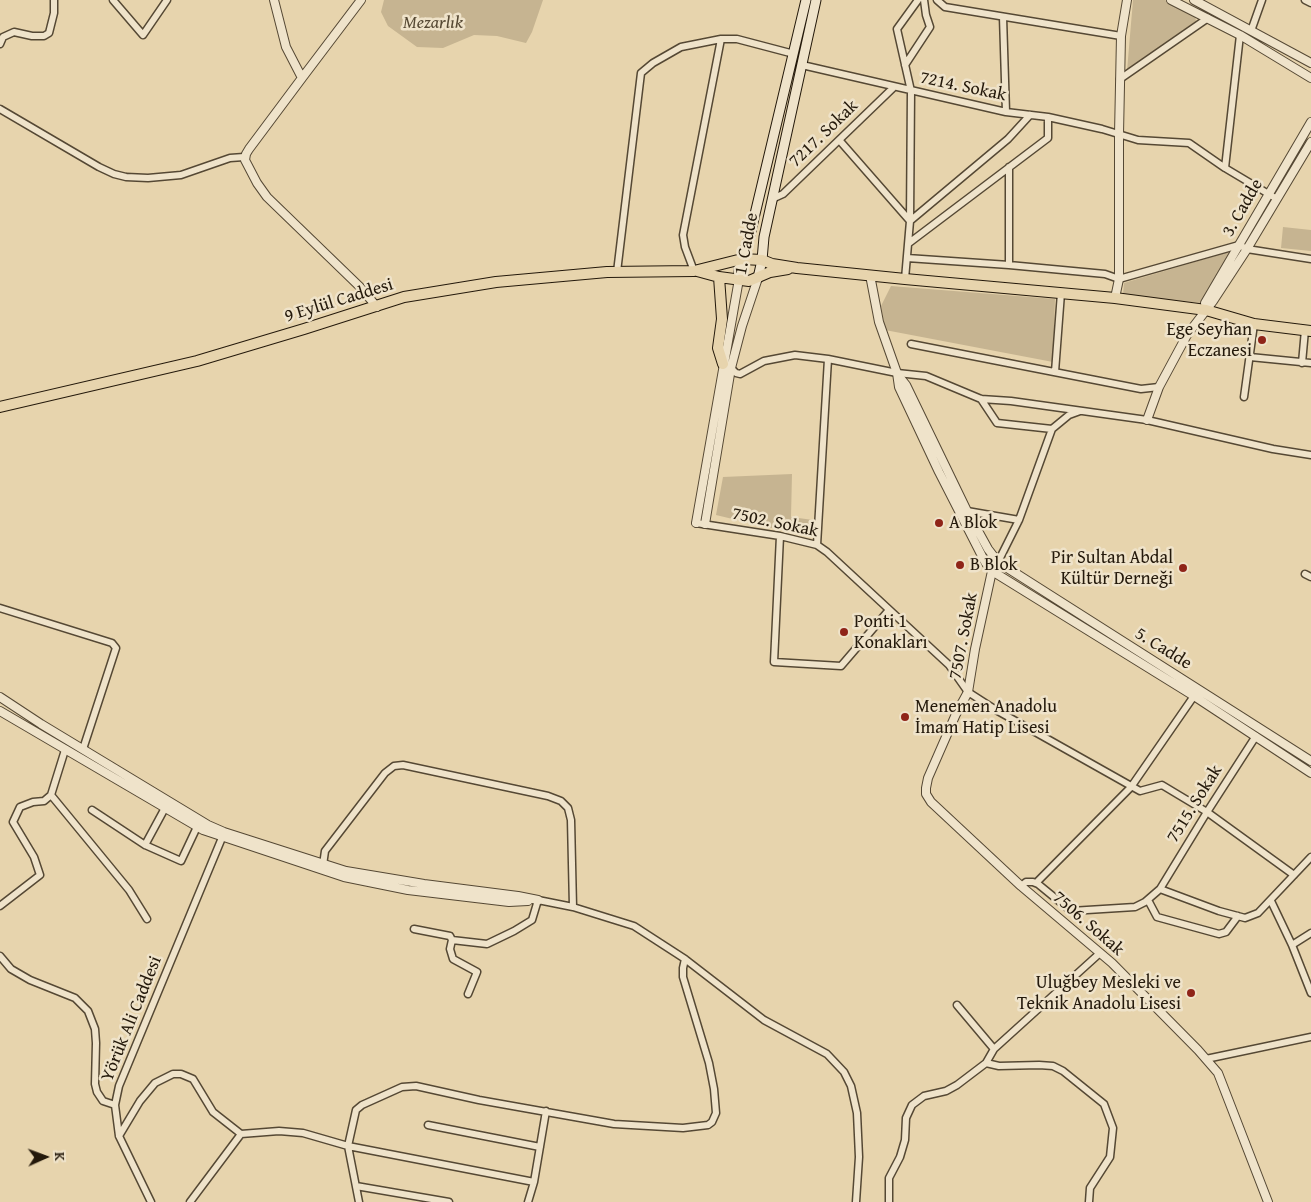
<!DOCTYPE html>
<html>
<head>
<meta charset="utf-8">
<style>
  body { margin:0 }
  #map { position:relative; width:1311px; height:1202px; overflow:hidden; background:#e7d4ad; font-family:"Gentium Book Plus",serif }
  canvas { display:block }
  .north { position:absolute; left:20px; top:1132px; width:50px; height:50px; -webkit-text-stroke:4px #efe3ca; paint-order:stroke; rotate:88deg; font-size:14px; font-weight:700; line-height:20px; text-align:center; color:#24190b }
  .north::after { content:''; display:block; margin:auto; width:18px; height:22px; background:#24190b; clip-path:polygon(50% 0,100% 100%,50% 72%,0 100%) }
</style>
</head>
<body>
<div id="map">
<canvas width="1311" height="1202"></canvas>
<div class="north">K</div>
</div>
<script>
const ctx = document.querySelector('canvas').getContext('2d');
ctx.lineJoin = 'round';
function fill(path, color) {
  ctx.fillStyle = color;
  ctx.fill(path, 'evenodd');
}
function toPath(rows) {
  const path = new Path2D();
  for (const r of rows) {
    path.moveTo(r[0], r[1]);
    for (let i = 2; i < r.length; i += 2) path.lineTo(r[i], r[i + 1]);
  }
  return path;
}
function strokePath(path, color, width, dash) {
  ctx.strokeStyle = color;
  ctx.lineWidth = width;
  ctx.lineCap = dash ? 'butt' : 'round';
  ctx.setLineDash(dash || []);
  ctx.stroke(path);
}
function drawText(font, color, halo, rows, align = 'center') {
  ctx.font = font + ' "Gentium Book Plus",serif';
  ctx.lineWidth = 5;
  ctx.setLineDash([]);
  ctx.textBaseline = 'middle';
  ctx.strokeStyle = halo;
  ctx.fillStyle = color;
  for (const [text, x, y, turn = 0] of rows) {
    ctx.save();
    ctx.translate(x, y);
    ctx.rotate((+turn || 0) * Math.PI / 180);
    ctx.textAlign = isNaN(turn) ? turn : align;
    if (halo) ctx.strokeText(text, 0, 0);
    ctx.fillText(text, 0, 0);
    ctx.restore();
  }
}
fill(toPath([
  [384,0,543,0,532,32,526,43,497,36,474,35,443,48,417,47,388,26,381,12],
  [1133,0,1165,0,1195,15,1196,21,1127,71],
  [1283,227,1311,230,1311,251,1281,248],
  [1232,251,1200,303,1123,295,1124,283],
  [891,286,1055,299,1053,362,885,330,881,306],
  [792,474,791,517,813,520,813,535,766,527,716,515,723,477]
]), '#c6b491');
const minor = toPath([
  [113,0,143,35,167,0],
  [937,0,945,7,1121,36],
  [1305,0,1311,3],
  [1003,17,1006,112],
  [1251,31,1262,0],
  [1240,35,1225,168,1277,199],
  [0,44,3,37,14,32,32,36,44,36,49,33,54,13,54,0],
  [802,65,1006,112,1048,117,1102,129,1138,140,1189,143,1225,168],
  [905,65,930,27,926,15,924,0],
  [1120,79,1208,18],
  [0,109,99,167,114,174,126,177,148,178,181,175,230,158,244,157],
  [840,141,910,221,1008,139,1030,115],
  [1009,167,1009,265],
  [772,199,783,194,894,87],
  [909,243,1048,138,1048,117],
  [907,258,1009,265,1105,274,1119,279,1239,245,1247,249,1311,259],
  [694,271,685,247,683,235,721,39],
  [617,272,641,73,653,63,681,47,721,39,737,39,794,54],
  [905,279,910,221,911,91,897,29,918,0],
  [911,344,1141,389,1159,387],
  [1250,357,1311,363],
  [1302,363,1305,330],
  [731,368,736,373,740,374,764,361,795,355,828,359,897,373,926,376,981,399,1011,401,1147,420,1273,449,1311,455],
  [1055,372,1061,293],
  [1244,397,1254,324],
  [981,399,997,423,1052,429],
  [967,511,1019,520],
  [696,523,780,536,817,545,827,552,949,665,968,692,996,710,1140,791,1162,785,1207,812,1294,875],
  [780,536,774,662,841,666,889,610],
  [817,545,828,359],
  [998,562,1019,520,1052,429,1069,415,1080,411],
  [1305,574,1311,577],
  [0,608,112,643,116,648,83,749],
  [51,795,129,890,147,919],
  [92,810,145,845,181,861,197,827],
  [145,845,165,808],
  [323,865,325,851,385,773,394,766,403,765,548,796,561,801,568,808,571,820,573,907],
  [1036,883,1131,787,1194,696],
  [1021,886,1026,882,1033,882,1038,884,1071,911,1135,907,1145,902,1160,889,1207,812,1256,736],
  [1160,889,1219,911,1245,918,1258,913,1311,857],
  [1148,900,1157,917,1219,934,1226,932,1238,916],
  [1271,901,1292,945,1311,993],
  [0,906,40,875,34,857,13,822,20,807,33,802,44,801,51,795,65,750],
  [414,929,450,936,452,940],
  [1292,945,1311,933],
  [0,956,11,969,30,980,75,998,88,1011,95,1029,96,1043,95,1084,97,1092,103,1101,115,1105,119,1086,224,833],
  [468,994,477,972,453,959,450,949,452,940,487,944,514,931,532,920,538,900,573,907,634,926,685,959,764,1020,827,1054,844,1072,851,1086,857,1113,859,1157,856,1202],
  [957,1005,994,1049],
  [1206,1059,1311,1037],
  [986,1063,999,1066,1039,1065,1053,1066,1063,1071,1104,1104,1113,1128,1110,1157,1090,1188,1089,1202],
  [115,1105,119,1136,151,1202],
  [428,1125,540,1147],
  [119,1136,140,1101,155,1083,173,1074,181,1074,193,1079,213,1112,241,1134,279,1131,303,1133,348,1146,534,1182],
  [356,1186,449,1202],
  [190,1202,241,1134],
  [359,1202,348,1146,356,1110,362,1105,402,1087,416,1086,479,1100,614,1124,683,1128,708,1125,712,1122,716,1113,714,1089,709,1063,683,977,683,968,685,959],
  [528,1202,534,1182,546,1111],
  [889,1202,889,1178,900,1157,905,1140,906,1118,912,1105,924,1096,946,1091,957,1085,986,1063,994,1049,1100,953]
]);
const tertiary = toPath([
  [274,0,286,47,302,78,249,149,246,154,245,160,257,183,267,197,359,286,377,307],
  [1171,0,1240,35,1311,78],
  [1194,0,1311,63],
  [302,78,361,0],
  [870,275,879,322,897,373,899,387,939,472,985,562,992,571,1194,696,1311,773],
  [1115,298,1119,279,1119,134,1121,36,1127,0],
  [1206,310,1205,303,1311,122],
  [898,375,906,385,967,511,988,549,998,562,1311,761],
  [1147,420,1159,387,1187,335,1213,301,1247,249,1311,142],
  [696,523,739,279],
  [705,524,731,368,742,326,758,278],
  [998,562,992,571,975,649,968,692,956,714,928,778,926,788,926,794,931,802,1021,886,1112,963,1198,1050,1218,1073,1268,1202],
  [0,697,41,724,208,825,224,832,346,871,424,884,518,896,538,900],
  [0,711,203,830,344,877,408,890,509,902,528,901]
]);
const secondary = toPath([
  [758,278,762,260,764,237,816,0],
  [739,279,739,269,750,235,806,0]
]);
const primary = toPath([
  [697,271,719,277,749,281,770,272,788,269],
  [719,277,722,319,718,348,723,364],
  [0,407,197,361,304,329,404,297,496,282,607,272,694,271,742,259,762,260,772,264,797,268,905,279,1115,298,1206,310,1254,324,1311,331]
]);
strokePath(minor, '#554834', 9);
strokePath(tertiary, '#554834', 10);
strokePath(secondary, '#24190b', 11);
strokePath(primary, '#24190b', 12);
strokePath(minor, '#efe3ca', 6);
strokePath(tertiary, '#efe3ca', 8);
strokePath(secondary, '#efe3ca', 9);
strokePath(primary, '#e7d4ad', 10);
for (const [x, y, r, color] of [
  [1262,340,5,"#8f2418"],
  [939,523,5,"#8f2418"],
  [960,565,5,"#8f2418"],
  [1183,568,5,"#8f2418"],
  [844,632,5,"#8f2418"],
  [905,717,5,"#8f2418"],
  [1191,993,5,"#8f2418"]
]) {
  const dot = new Path2D();
  dot.arc(x, y, r, 0, 2 * Math.PI);
  ctx.fillStyle = color;
  ctx.fill(dot);
  strokePath(dot, '#efe3ca', 2);
}
drawText('italic 18px', '#554833', '#efe3ca', [
  ["Mezarlık",433,23]
]);
drawText('18px', '#24190b', '#efe3ca', [
  ["7214. Sokak",963,87,12],
  ["7217. Sokak",824,134,-44],
  ["3. Cadde",1243,208,-60],
  ["1. Cadde",747,244,-79],
  ["9 Eylül Caddesi",339,301,-17],
  ["7502. Sokak",775,523,12],
  ["7507. Sokak",964,636,-79],
  ["5. Cadde",1163,649,32],
  ["7515. Sokak",1195,804,-58],
  ["7506. Sokak",1088,924,41],
  ["Yörük Ali Caddesi",132,1019,-68]
]);
drawText('18px', '#24190b', '#efe3ca', [
  ["Ege Seyhan",1252,330,"right"],
  ["Eczanesi",1252,351,"right"],
  ["A Blok",949,523],
  ["Pir Sultan Abdal",1173,558,"right"],
  ["Kültür Derneği",1173,579,"right"],
  ["B Blok",970,565],
  ["Ponti 1",854,622],
  ["Konakları",854,643],
  ["Menemen Anadolu",915,707],
  ["İmam Hatip Lisesi",915,728],
  ["Uluğbey Mesleki ve",1181,983,"right"],
  ["Teknik Anadolu Lisesi",1181,1004,"right"]
], 'left');
</script>
</body>
</html>
